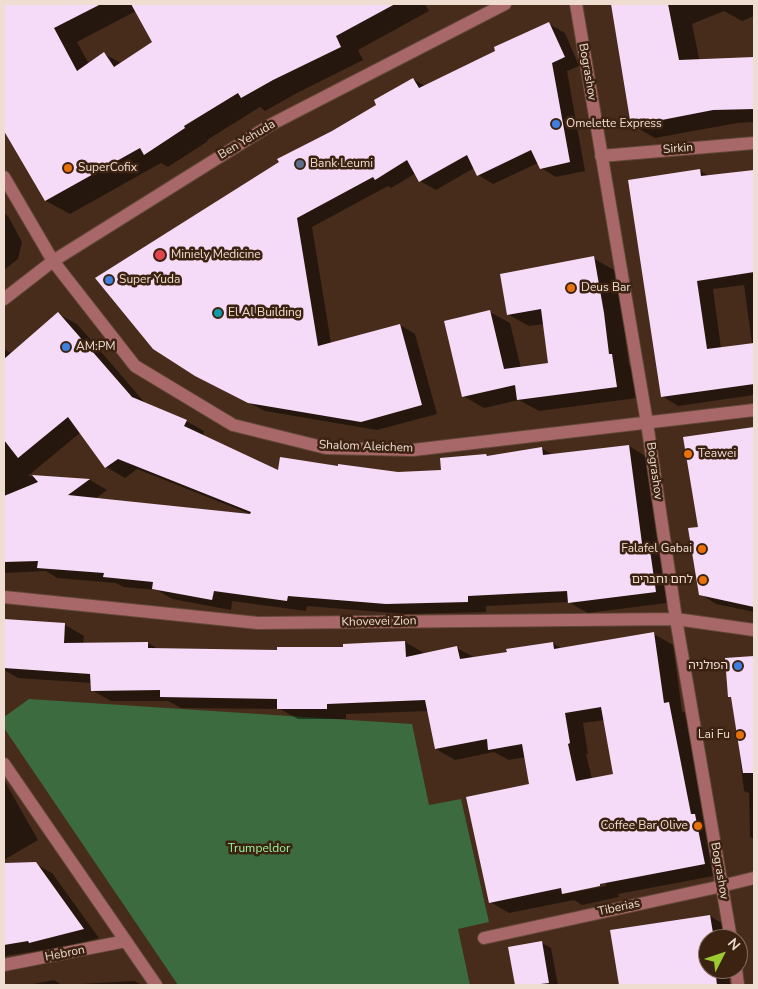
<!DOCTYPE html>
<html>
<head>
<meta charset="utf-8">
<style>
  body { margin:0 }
  #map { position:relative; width:758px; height:989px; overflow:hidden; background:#472c1b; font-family:"Nunito Sans",sans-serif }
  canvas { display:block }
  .frame { position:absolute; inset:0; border:5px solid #efddd2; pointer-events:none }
  .north { position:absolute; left:698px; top:929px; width:50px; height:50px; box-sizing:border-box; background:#3c2211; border:1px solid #846d5e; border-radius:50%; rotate:49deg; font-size:14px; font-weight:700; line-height:20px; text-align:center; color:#efddd2 }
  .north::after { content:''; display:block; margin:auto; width:18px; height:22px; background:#9cca31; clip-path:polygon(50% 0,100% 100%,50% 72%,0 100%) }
</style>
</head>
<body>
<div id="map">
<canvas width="758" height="989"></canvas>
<div class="frame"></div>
<div class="north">N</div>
</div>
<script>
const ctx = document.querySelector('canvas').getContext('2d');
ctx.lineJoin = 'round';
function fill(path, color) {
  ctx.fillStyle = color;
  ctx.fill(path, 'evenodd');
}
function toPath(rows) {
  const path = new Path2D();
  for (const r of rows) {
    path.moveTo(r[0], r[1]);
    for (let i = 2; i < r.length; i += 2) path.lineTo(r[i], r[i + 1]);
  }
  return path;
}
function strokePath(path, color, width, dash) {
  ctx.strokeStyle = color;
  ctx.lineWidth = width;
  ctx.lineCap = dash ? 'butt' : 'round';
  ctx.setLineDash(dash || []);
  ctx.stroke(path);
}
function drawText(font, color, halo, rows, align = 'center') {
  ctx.font = font + ' "Nunito Sans","Noto Sans Hebrew",sans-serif';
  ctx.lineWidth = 5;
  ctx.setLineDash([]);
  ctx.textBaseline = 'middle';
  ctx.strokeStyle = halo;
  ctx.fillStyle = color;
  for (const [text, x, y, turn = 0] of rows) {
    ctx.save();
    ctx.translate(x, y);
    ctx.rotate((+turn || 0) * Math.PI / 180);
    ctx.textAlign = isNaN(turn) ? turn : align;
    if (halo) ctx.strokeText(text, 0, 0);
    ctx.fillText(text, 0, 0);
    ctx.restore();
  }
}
fill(toPath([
  [29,699,412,724,429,805,461,799,489,922,458,929,470,985,178,985,4,728,4,717]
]), '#3b6b3e');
fill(toPath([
  [4,4,425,4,429,11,358,50,363,60,297,93,265,111,260,107,207,140,208,141,168,167,161,163,70,214,46,201,4,128],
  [136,11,153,42,121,63,104,54,89,64,77,42],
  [612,4,754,4,754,16,742,21,724,11,692,24,700,63,754,59,754,122,737,123,655,138,632,125],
  [549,24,565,33,579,66,567,71,585,171,556,177,541,168,538,163,493,184,478,175,474,168,436,190,420,181,416,173,391,188,388,186,312,227,331,343,400,325,415,334,437,414,377,430,265,411,212,384,333,132,378,105,413,79,425,86],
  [700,171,710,176,754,171,754,395,678,406,662,396],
  [744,285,752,344,721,348,713,289],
  [4,213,8,216,22,242,18,259,4,270],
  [593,258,614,270,624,325,629,365,633,367,637,398,539,411,519,400,484,408,463,396,490,312,510,323,521,368,550,364,545,324,529,326,509,315],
  [58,314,77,324,146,404,186,421,204,431,203,436,279,472,339,468,398,474,442,472,486,455,490,457,541,448,553,455,629,446,647,457,674,602,588,613,568,602,486,606,486,612,405,614,307,606,306,611,232,601,231,610,172,599,157,590,123,587,116,583,57,578,46,571,4,573,4,349,12,354],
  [81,432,106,467,125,478,137,469,250,514,95,499,107,490,90,480,28,476],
  [754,428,754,612,716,604,700,594,699,528,685,438],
  [4,621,65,625,84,636,83,644,148,643,158,649,279,651,344,648,405,642,424,653,457,648,475,658,553,643,562,649,654,634,673,645,682,711,688,715,724,874,618,894,619,897,582,905,574,900,509,913,490,902,530,785,526,757,509,760,494,752,455,760,436,749,429,711,346,714,346,719,298,719,280,709,181,708,168,701,111,701,92,690,92,683,18,678,4,670],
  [605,720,615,775,592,779,586,754,588,754,583,723],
  [606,883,606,886,563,894,563,893],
  [754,658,754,839,750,837,749,793,744,791,740,757,742,757,733,698,729,696,726,660],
  [4,780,38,840,4,860],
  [4,864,35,864,52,873,99,938,46,952,43,950,4,956],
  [710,916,725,925,727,939,708,939,708,969,728,969,730,985,620,985,611,931],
  [542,943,551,948,558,985,516,985,510,948],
  [54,980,62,985,28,985],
  [134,981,142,985,62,985]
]), '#0007');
fill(toPath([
  [4,4,101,4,54,28,77,71,104,52,114,67,152,42,131,4,395,4,336,36,341,47,273,80,241,98,238,93,184,126,185,128,144,155,140,148,45,201,4,131],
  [611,4,668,4,679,60,754,57,754,109,713,110,631,126],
  [549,22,565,57,552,63,570,162,540,169,531,150,477,176,467,155,419,182,407,160,375,180,373,177,297,218,318,346,400,324,422,405,361,422,248,403,195,376,153,349,95,278,279,162,277,159,332,131,376,105,374,100,413,78,419,88,495,51,494,47],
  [700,169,701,176,754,170,754,272,697,281,707,349,754,343,754,384,661,397,628,180],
  [594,256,604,313,609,354,612,354,617,387,517,400,515,385,462,397,444,321,490,310,504,369,548,363,541,309,507,315,500,274],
  [58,312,132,397,187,420,184,426,278,470,280,457,338,466,338,464,398,472,441,470,440,458,486,454,487,456,542,447,543,455,629,445,643,551,650,550,656,592,568,603,567,591,468,596,468,602,386,604,288,596,287,601,214,591,212,600,152,589,153,582,103,577,104,573,37,568,38,561,4,562,4,496,38,482,32,475,90,479,68,495,250,514,251,512,118,459,105,468,68,417,18,458,4,440,4,359],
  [754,427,754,607,699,595,688,528,698,527,683,437],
  [4,619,65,623,64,643,148,642,148,648,277,650,277,647,343,647,343,644,405,641,406,657,457,646,460,659,507,652,506,649,553,642,554,649,654,632,664,703,669,702,691,814,695,814,705,864,600,884,600,886,562,894,561,888,489,903,466,797,529,784,522,744,488,750,487,739,435,749,425,700,327,704,327,709,277,709,277,699,160,697,160,690,91,691,90,674,4,668],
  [601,707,613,774,576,781,568,744,570,743,565,713],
  [754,656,754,773,743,773,731,697,728,697,725,658],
  [36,862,84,929,29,943,28,941,4,945,4,863],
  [710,915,714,939,708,939,708,969,715,969,717,985,619,985,610,930],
  [542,941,549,983,532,985,515,985,508,947]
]), '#f6dbf8');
const minor = toPath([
  [576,4,647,423,676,619,731,939],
  [601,156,754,143],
  [4,177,53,261,135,366,233,425,326,448,413,450,754,410],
  [4,299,53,261,272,124,505,4],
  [4,597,258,623,676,619,754,630],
  [4,764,156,985],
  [484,938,713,888,754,878],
  [4,965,126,941],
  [736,969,738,985]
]);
strokePath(minor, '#624838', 14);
strokePath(minor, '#a86768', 12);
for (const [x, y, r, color] of [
  [556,124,5,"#3f7fe0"],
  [300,164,5,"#5c6f8a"],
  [68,168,5,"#e8710a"],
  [160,255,6,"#e0444e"],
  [109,280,5,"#3f7fe0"],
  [571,288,5,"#e8710a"],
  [218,313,5,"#0f9aa8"],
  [66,347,5,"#3f7fe0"],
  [688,454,5,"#e8710a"],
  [702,549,5,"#e8710a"],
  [703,580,5,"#e8710a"],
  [738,666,5,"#3f7fe0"],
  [740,735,5,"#e8710a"],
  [698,826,5,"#e8710a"]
]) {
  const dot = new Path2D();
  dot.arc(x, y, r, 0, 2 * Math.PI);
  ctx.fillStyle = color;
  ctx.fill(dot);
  strokePath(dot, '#3c2211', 2);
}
drawText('12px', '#efddd2', '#3c2211', [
  ["Bograshov",587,72,80],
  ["Ben Yehuda",247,140,-31],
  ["Sirkin",678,149,-5],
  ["Shalom Aleichem",366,447,2],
  ["Bograshov",654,471,82],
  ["Khovevei Zion",379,622,-1],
  ["Bograshov",719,871,80],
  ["Tiberias",619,908,-12],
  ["Hebron",65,954,-11]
]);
drawText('12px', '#efddd2', '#3c2211', [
  ["Omelette Express",566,124],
  ["Bank Leumi",310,164],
  ["SuperCofix",78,168],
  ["Miniely Medicine",171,255],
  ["Super Yuda",119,280],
  ["Deus Bar",581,288],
  ["El Al Building",228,313],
  ["AM:PM",76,347],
  ["Teawei",698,454],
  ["Falafel Gabai",692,549,"right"],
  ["לחם וחברים",693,580,"right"],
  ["הפולניה",728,666,"right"],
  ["Lai Fu",730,735,"right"],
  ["Coffee Bar Olive",688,826,"right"]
], 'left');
drawText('12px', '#99fb9f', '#3c2211', [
  ["Trumpeldor",259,849]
]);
</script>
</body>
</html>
